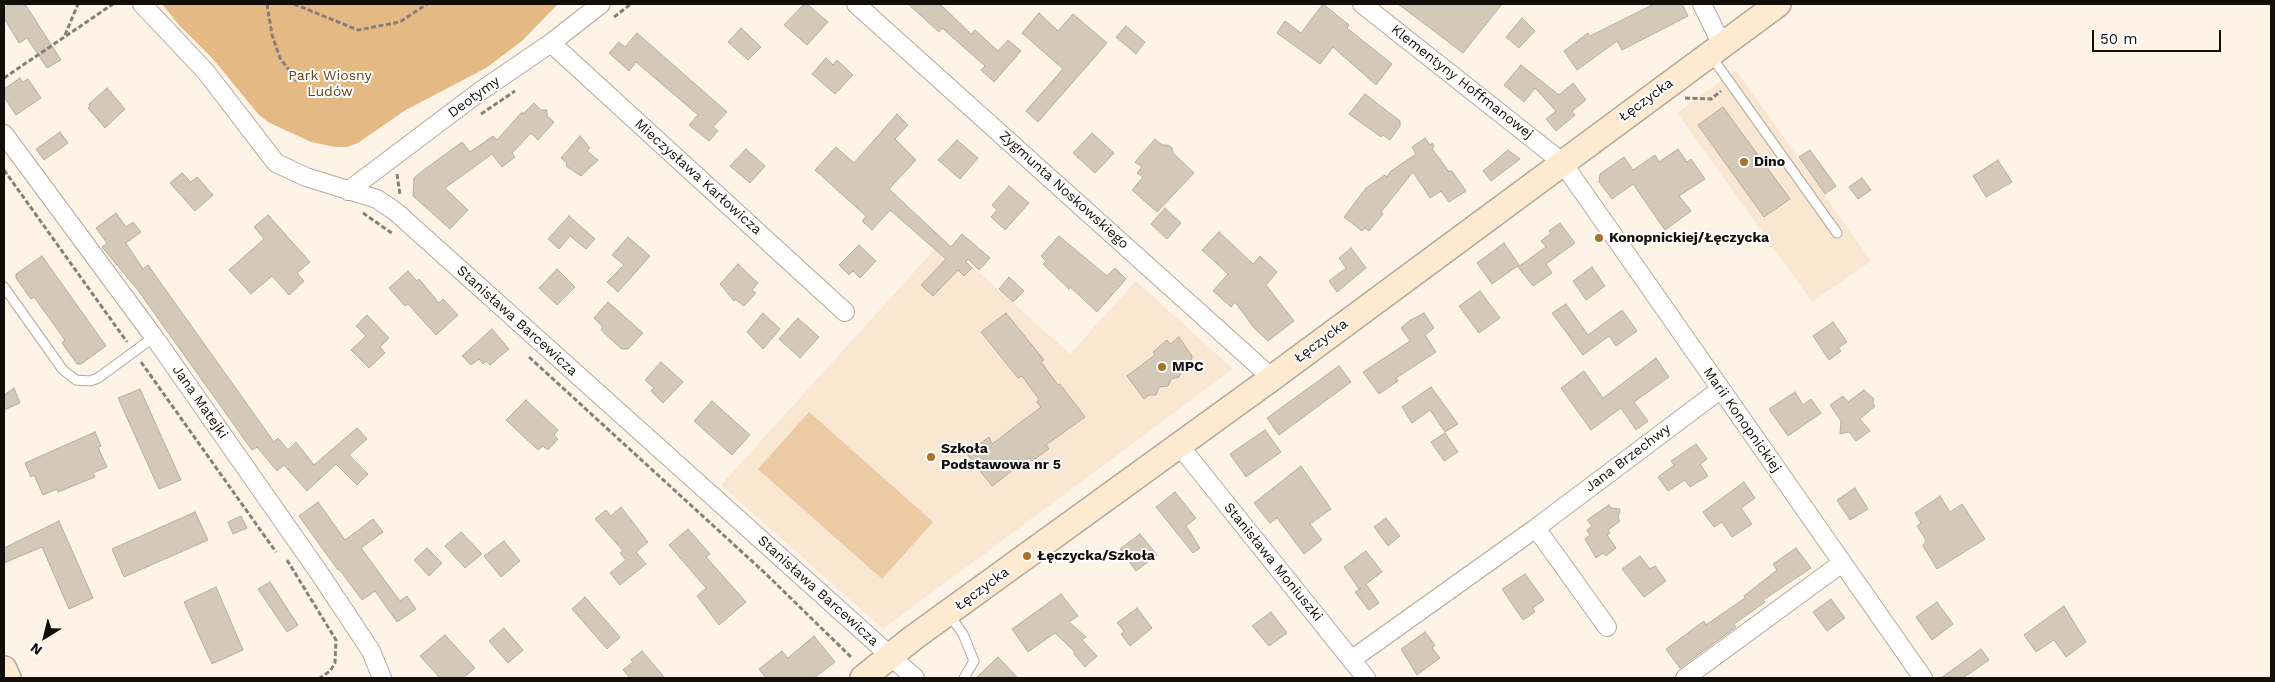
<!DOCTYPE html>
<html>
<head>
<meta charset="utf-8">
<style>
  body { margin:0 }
  #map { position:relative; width:2275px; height:682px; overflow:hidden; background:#fef3e7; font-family:"Work Sans",sans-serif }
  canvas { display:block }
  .frame { position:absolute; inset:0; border:5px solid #120e09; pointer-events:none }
  .north { position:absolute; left:20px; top:612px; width:50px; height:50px; -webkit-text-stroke:4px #fff; paint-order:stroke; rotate:216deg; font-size:14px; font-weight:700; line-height:20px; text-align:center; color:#120e09 }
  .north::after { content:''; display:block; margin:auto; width:18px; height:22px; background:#120e09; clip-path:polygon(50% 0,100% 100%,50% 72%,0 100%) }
  .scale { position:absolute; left:2092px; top:30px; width:129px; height:22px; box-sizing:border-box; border:2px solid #120e09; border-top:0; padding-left:6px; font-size:15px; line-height:18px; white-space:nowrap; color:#120e09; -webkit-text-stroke:4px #fff; paint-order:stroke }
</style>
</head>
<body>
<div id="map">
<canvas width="2275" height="682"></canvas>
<div class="frame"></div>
<div class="north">N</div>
<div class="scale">50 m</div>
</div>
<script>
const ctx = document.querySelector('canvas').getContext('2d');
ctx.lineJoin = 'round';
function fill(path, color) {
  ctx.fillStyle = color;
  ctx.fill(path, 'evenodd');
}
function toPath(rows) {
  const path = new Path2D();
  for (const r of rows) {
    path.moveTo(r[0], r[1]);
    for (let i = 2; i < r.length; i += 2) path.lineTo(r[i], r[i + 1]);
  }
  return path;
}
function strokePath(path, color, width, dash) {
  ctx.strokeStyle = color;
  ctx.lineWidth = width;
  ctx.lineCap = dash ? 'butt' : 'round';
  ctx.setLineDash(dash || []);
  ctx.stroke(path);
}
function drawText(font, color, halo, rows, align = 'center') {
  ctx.font = font + ' "Work Sans",sans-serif';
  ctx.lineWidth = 4;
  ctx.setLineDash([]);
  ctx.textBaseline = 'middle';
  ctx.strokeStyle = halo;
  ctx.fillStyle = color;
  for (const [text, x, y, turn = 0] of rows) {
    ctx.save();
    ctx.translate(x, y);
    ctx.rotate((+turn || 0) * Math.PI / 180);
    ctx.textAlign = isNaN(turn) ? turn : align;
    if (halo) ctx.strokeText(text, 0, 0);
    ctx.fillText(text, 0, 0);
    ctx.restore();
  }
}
fill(toPath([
  [1736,70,1871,261,1812,302,1677,113],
  [943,240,1070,354,1136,281,1233,369,883,629,721,485]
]), '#f9e7d2');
fill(toPath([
  [809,412,933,522,882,579,758,469]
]), '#ebcaa4');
fill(toPath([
  [162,4,558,4,522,41,486,68,404,111,358,143,347,147,335,147,311,142,268,122,259,115,213,59,179,25]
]), '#e5b983');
const building = toPath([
  [10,4,25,4,61,60,47,68,27,38,19,43,4,18,4,8,10,4],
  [804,4,807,4,828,22,807,45,784,25,804,4],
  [908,4,940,4,971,34,975,30,998,51,1008,40,1021,51,994,82,981,70,985,66,942,28,939,32,908,4],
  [1323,4,1349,25,1347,28,1392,64,1376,85,1333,47,1320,64,1277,33,1285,21,1301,33,1323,4],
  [1398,4,1502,4,1463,53,1398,4],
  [1654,4,1682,4,1688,16,1622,50,1617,41,1577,70,1564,51,1588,33,1590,36,1654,4],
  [1039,13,1058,31,1073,14,1107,43,1038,122,1026,111,1063,69,1022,33,1039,13],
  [1522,18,1535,31,1519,48,1506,37,1522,18],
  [1126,26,1145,42,1136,54,1116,37,1126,26],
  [741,28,761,47,748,60,728,42,741,28],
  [637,33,727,112,713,127,718,131,709,141,689,125,698,115,636,62,629,71,609,53,619,42,625,47,637,33],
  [826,58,833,65,837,60,853,75,835,94,812,74,826,58],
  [1521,65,1559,95,1573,83,1586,100,1572,111,1575,115,1556,131,1546,119,1556,111,1535,88,1524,102,1504,85,1521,65],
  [20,78,23,82,28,79,41,98,16,115,4,97,4,89,20,78],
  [107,88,125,109,105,128,88,108,90,106,89,104,107,88],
  [1365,94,1400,121,1400,126,1390,140,1383,135,1381,137,1349,114,1365,94],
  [534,103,541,110,547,110,547,116,554,122,538,140,531,133,512,153,515,157,502,167,492,154,445,188,468,210,450,229,413,196,414,178,421,172,462,142,470,152,493,136,497,140,522,112,523,114,534,103],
  [1723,107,1790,199,1764,217,1698,125,1723,107],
  [897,114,908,125,895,139,916,160,889,189,951,247,962,234,990,258,979,270,968,259,966,262,972,268,964,276,958,270,933,296,921,285,946,259,890,210,872,230,862,221,866,216,815,170,836,147,854,163,897,114],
  [60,132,68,143,44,160,36,149,60,132],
  [1092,133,1114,153,1095,173,1073,153,1092,133],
  [580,136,590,148,587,151,598,160,581,176,566,166,567,163,561,158,580,136],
  [1425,138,1430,145,1432,143,1434,146,1432,149,1439,158,1449,172,1451,170,1466,191,1449,202,1441,191,1430,198,1413,172,1381,212,1383,214,1369,231,1365,228,1362,231,1344,217,1366,188,1385,175,1387,177,1391,171,1416,154,1412,147,1425,138],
  [1155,139,1162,145,1168,145,1172,148,1173,153,1194,173,1157,212,1132,190,1143,177,1137,173,1142,167,1135,162,1155,139],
  [957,140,978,158,960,179,938,160,957,140],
  [746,149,765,166,750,183,730,166,746,149],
  [1678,149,1687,162,1691,159,1705,179,1679,196,1691,211,1665,230,1633,184,1612,199,1599,182,1600,174,1624,157,1633,170,1655,155,1659,162,1678,149],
  [1508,150,1520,159,1491,181,1483,171,1508,150],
  [1810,150,1836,186,1825,194,1799,157,1810,150],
  [1998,160,2012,182,1986,197,1973,176,1998,160],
  [182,173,191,182,197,177,213,195,195,211,170,183,182,173],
  [1862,178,1871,190,1858,199,1849,187,1862,178],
  [1009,186,1029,203,1005,230,991,217,997,210,992,205,1009,186],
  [1165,208,1181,223,1167,239,1151,224,1165,208],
  [116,213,126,227,133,222,141,232,126,243,143,269,148,265,274,442,278,438,288,450,296,442,314,465,357,428,367,439,349,455,368,474,357,485,336,464,307,491,284,465,277,471,257,447,252,450,137,289,102,247,107,243,96,228,116,213],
  [268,215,310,262,297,273,304,281,289,295,272,276,251,294,229,270,264,239,254,227,268,215],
  [569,216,595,239,586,249,570,236,559,249,548,239,569,216],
  [1560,223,1575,243,1546,264,1552,273,1533,286,1518,267,1546,247,1541,241,1551,233,1549,231,1560,223],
  [1219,232,1253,264,1260,256,1277,272,1266,285,1294,321,1268,341,1254,328,1235,302,1231,307,1213,291,1228,274,1202,250,1219,232],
  [1059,236,1107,276,1115,268,1126,279,1097,312,1070,287,1069,289,1043,264,1046,261,1041,256,1059,236],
  [628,237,650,256,618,292,607,282,624,265,612,255,628,237],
  [1504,243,1519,265,1492,284,1477,263,1504,243],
  [859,245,876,261,860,278,853,271,849,275,839,265,859,245],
  [1351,248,1366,268,1337,292,1329,281,1346,268,1339,258,1351,248],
  [42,256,106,346,81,364,77,364,62,343,65,340,34,297,31,299,16,278,16,274,42,256],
  [738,264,758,283,752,290,756,293,744,306,735,299,734,301,720,284,738,264],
  [1592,267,1605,286,1586,300,1573,281,1592,267],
  [557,269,575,287,557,305,539,288,557,269],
  [408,271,417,281,419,279,439,303,443,299,458,315,436,335,408,304,405,306,389,288,408,271],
  [1009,277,1024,291,1013,302,999,289,1009,277],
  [1480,291,1500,318,1479,333,1459,306,1480,291],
  [608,302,643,333,628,349,622,349,616,344,601,330,603,327,594,318,608,302],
  [1566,304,1588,335,1622,310,1637,331,1616,346,1609,336,1583,355,1552,313,1566,304],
  [763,313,780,329,763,349,747,332,763,313],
  [1006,313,1044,360,1041,362,1058,385,1060,384,1085,417,1046,445,1049,449,1032,461,1029,458,992,486,967,454,989,437,992,444,1041,407,1037,402,1039,399,1022,376,1018,378,981,332,1006,313],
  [1424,313,1434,328,1425,335,1436,352,1396,378,1398,381,1379,394,1363,372,1410,341,1401,328,1409,321,1424,313],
  [367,315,389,338,380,347,385,353,369,368,351,350,366,336,356,326,367,315],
  [798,318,819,337,800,358,779,339,798,318],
  [1833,322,1847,342,1838,348,1841,351,1829,360,1813,336,1833,322],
  [492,329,509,349,490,365,486,361,483,364,479,359,471,365,462,356,492,329],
  [1179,337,1192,356,1191,364,1182,371,1179,377,1171,379,1168,386,1159,387,1156,395,1149,395,1144,399,1127,376,1155,355,1153,352,1167,340,1170,344,1179,337],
  [1656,358,1669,377,1634,402,1648,421,1636,430,1621,408,1591,430,1561,388,1584,371,1603,398,1656,358],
  [661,362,683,382,663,403,651,391,654,388,645,380,661,362],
  [1339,366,1351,382,1279,435,1267,418,1339,366],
  [1431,387,1458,424,1445,432,1430,410,1412,423,1402,407,1431,387],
  [14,388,20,403,4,410,4,395,14,388],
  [140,389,181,480,159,489,118,398,140,389],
  [1864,390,1874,399,1873,403,1875,406,1860,419,1870,431,1856,441,1849,432,1840,434,1841,421,1830,405,1843,396,1848,402,1864,390],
  [1795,392,1803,405,1811,399,1821,413,1788,436,1769,409,1795,392],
  [526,400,558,430,554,435,558,439,548,450,543,446,538,450,506,420,526,400],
  [712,401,750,435,732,455,694,421,712,401],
  [1265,430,1281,452,1246,477,1230,454,1265,430],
  [95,432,101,446,98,447,107,467,93,473,95,477,58,492,57,489,43,495,34,475,31,477,25,463,95,432],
  [1445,433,1458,452,1444,461,1431,442,1445,433],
  [1696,444,1707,459,1700,464,1708,476,1690,487,1685,480,1668,491,1658,477,1674,465,1671,461,1696,444],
  [1301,466,1331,509,1310,524,1322,540,1304,554,1277,518,1270,523,1254,503,1301,466],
  [1744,482,1755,498,1741,508,1752,524,1732,537,1722,522,1714,527,1703,512,1744,482],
  [1855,488,1868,509,1850,520,1837,500,1855,488],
  [1175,492,1196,518,1186,526,1200,548,1193,553,1156,507,1175,492],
  [1940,496,1950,512,1962,504,1985,539,1937,569,1923,546,1926,540,1917,526,1921,523,1915,513,1940,496],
  [318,502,345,540,373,519,383,532,361,548,400,601,407,596,416,609,397,622,375,591,362,600,339,569,338,570,299,516,318,502],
  [1609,505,1611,508,1620,509,1618,518,1620,521,1608,530,1610,533,1607,535,1616,548,1606,556,1603,553,1596,558,1585,539,1590,535,1587,530,1592,526,1587,520,1609,505],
  [621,507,648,542,636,552,646,564,620,585,610,573,626,560,620,553,623,551,595,519,606,510,611,516,621,507],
  [195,512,208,540,124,577,112,549,195,512],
  [241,516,247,528,233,534,228,522,241,516],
  [1386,518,1400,536,1388,546,1374,527,1386,518],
  [59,521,93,598,69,609,42,547,4,563,4,548,59,521],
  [688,529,710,554,706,557,746,602,719,625,697,596,706,588,669,545,688,529],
  [461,532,482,554,465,568,445,546,461,532],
  [1140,534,1157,555,1136,571,1120,549,1140,534],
  [504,541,520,561,501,577,484,556,504,541],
  [427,548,442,563,429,576,414,560,427,548],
  [1796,548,1811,568,1763,600,1765,602,1734,624,1736,627,1680,668,1666,649,1704,621,1706,625,1745,598,1744,596,1777,570,1773,564,1796,548],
  [1366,551,1382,572,1366,584,1379,603,1369,610,1355,592,1361,588,1359,589,1344,567,1366,551],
  [1640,556,1650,569,1655,566,1666,581,1644,597,1622,569,1640,556],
  [1525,574,1544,600,1533,608,1535,612,1523,620,1502,589,1525,574],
  [270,582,298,625,287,632,258,589,270,582],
  [216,587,243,650,212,664,184,602,216,587],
  [1061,594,1078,616,1069,622,1086,637,1082,640,1097,656,1085,667,1074,654,1075,652,1055,633,1028,652,1012,629,1061,594],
  [585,597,620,637,607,649,572,609,585,597],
  [1831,599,1845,618,1827,631,1813,612,1831,599],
  [1937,602,1953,624,1932,640,1916,617,1937,602],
  [2064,606,2086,642,2066,657,2054,640,2036,652,2024,635,2064,606],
  [1137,608,1152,628,1130,646,1121,634,1124,631,1117,623,1137,608],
  [1271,612,1287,633,1269,646,1252,626,1271,612],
  [504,628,523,650,508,663,489,641,504,628],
  [1425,632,1435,645,1432,648,1440,658,1417,675,1401,649,1425,632],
  [445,635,475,668,463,678,440,678,420,656,445,635],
  [814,636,835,662,814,678,766,678,759,669,782,651,788,658,814,636],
  [1981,649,1989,660,1963,678,1941,678,1981,649],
  [642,651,665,678,630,678,623,670,633,662,631,660,642,651],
  [998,657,1018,678,976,678,998,657]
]);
fill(building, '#d4c8b9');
strokePath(building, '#baad9f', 1);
const lane = toPath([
  [1711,56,1837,233],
  [4,287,63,370,76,380,90,381,98,378,154,337],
  [948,613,963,634,974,661,964,678]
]);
const street = toPath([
  [142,4,206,72,276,163,306,177,377,199,396,212,915,678],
  [856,4,1272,378],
  [1362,4,1562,162,1923,678],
  [1702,4,1722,45],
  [551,43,845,312],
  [4,134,154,337,320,574,371,651,382,678],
  [348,191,482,90,551,43,601,4],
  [1179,445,1366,678],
  [1536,528,1607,627],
  [1351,660,1536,528,1721,389],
  [1685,678,1842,563]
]);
const secondary = toPath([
  [4,669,8,678],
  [863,678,913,638,1272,378,1778,4]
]);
strokePath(lane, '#b5a89b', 11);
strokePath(street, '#b5a89b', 20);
strokePath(secondary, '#b5a89b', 28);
strokePath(toPath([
  [267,4,272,35,280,58,297,81],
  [294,4,358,30,400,22,427,4],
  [614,17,631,4],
  [65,35,78,4],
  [4,78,113,4],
  [1685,98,1711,99,1721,91],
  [481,114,515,91],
  [4,170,127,342],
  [397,174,400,195],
  [363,213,393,234],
  [529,357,766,574,851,657],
  [141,362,276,552],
  [287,560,336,640,335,663,330,671,320,678]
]), '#888078', 3, [5, 2.5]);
strokePath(lane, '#fff', 9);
strokePath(street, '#fff', 18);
strokePath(secondary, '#fdead0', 25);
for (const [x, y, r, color] of [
  [1744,162,5,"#a6732b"],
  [1599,238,5,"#a6732b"],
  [1162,367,5,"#a6732b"],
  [931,457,5,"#a6732b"],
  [1027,556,5,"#a6732b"]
]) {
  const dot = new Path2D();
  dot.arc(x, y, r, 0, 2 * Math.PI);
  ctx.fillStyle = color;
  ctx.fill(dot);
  strokePath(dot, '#fff', 2);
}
drawText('14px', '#62431a', '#fff', [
  ["Park Wiosny",330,76],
  ["Ludów",330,92]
]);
drawText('14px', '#120e09', '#fff', [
  ["Klementyny Hoffmanowej",1462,82,38],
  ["Deotymy",474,97,-36],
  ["Łęczycka",1646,100,-36],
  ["Mieczysława Karłowicza",698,177,42],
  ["Zygmunta Noskowskiego",1064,190,42],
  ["Stanisława Barcewicza",517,321,42],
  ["Łęczycka",1321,341,-37],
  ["Jana Matejki",200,402,55],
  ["Marii Konopnickiej",1742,420,55],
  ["Jana Brzechwy",1628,458,-37],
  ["Stanisława Moniuszki",1273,562,51],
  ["Łęczycka",982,589,-36],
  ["Stanisława Barcewicza",818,591,42]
]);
drawText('bold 14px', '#120e09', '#fff', [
  ["Dino",1754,162],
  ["Konopnickiej/Łęczycka",1609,238],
  ["MPC",1172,367],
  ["Szkoła",941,449],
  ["Podstawowa nr 5",941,465],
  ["Łęczycka/Szkoła",1037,556]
], 'left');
</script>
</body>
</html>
